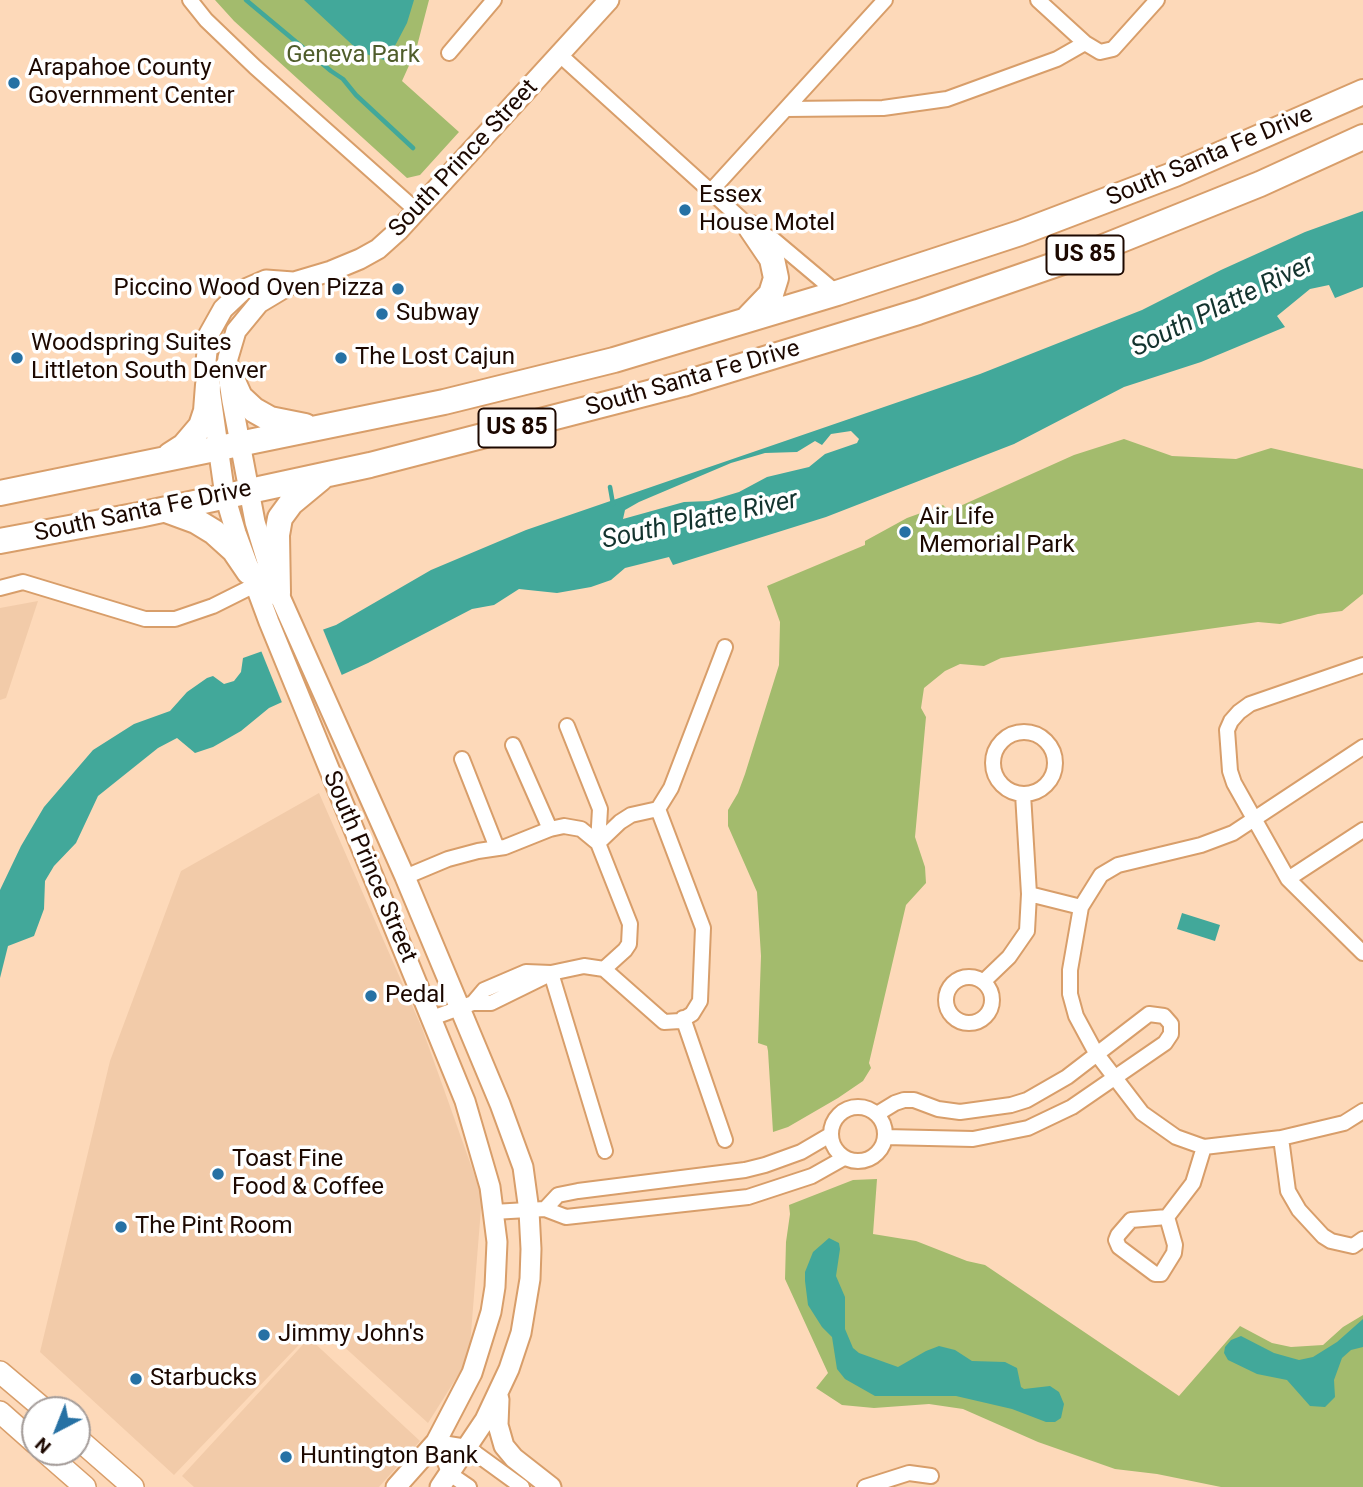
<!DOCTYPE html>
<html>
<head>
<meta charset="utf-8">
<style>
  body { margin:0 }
  #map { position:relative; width:1363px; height:1487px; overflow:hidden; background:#fdd9b9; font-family:Roboto,sans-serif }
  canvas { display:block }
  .north { position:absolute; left:21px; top:1396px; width:70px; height:70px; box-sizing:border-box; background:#fff; border:2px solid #a49c99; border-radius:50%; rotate:222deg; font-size:19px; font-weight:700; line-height:28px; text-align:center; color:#1c0800 }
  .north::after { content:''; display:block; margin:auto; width:24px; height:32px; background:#2671a4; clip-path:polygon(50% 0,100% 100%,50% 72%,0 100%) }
</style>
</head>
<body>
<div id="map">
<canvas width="1363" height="1487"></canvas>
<div class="north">N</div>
</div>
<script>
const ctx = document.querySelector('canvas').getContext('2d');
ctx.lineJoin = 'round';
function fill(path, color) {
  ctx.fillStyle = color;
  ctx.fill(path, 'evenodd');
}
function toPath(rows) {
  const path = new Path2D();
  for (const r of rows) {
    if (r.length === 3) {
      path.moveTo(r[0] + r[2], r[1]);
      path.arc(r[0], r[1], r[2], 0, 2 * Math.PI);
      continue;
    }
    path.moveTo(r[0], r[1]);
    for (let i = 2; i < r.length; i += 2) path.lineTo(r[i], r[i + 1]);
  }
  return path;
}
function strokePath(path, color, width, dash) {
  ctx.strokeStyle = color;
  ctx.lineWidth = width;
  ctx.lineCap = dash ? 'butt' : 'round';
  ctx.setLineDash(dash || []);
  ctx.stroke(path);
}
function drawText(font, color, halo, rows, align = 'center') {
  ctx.font = font + ' Roboto,sans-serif';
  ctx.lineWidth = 7;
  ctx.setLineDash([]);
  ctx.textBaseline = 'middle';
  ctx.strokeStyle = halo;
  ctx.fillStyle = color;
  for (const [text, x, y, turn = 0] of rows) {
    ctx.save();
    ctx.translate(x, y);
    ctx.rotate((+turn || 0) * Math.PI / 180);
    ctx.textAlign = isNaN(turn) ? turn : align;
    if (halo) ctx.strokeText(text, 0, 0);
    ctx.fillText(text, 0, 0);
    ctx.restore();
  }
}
fill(toPath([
  [38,601,6,698,0,700,0,608],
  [319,793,422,1028,482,1196,469,1358,428,1423,319,1324,174,1475,40,1352,110,1061,181,871],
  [309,1338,420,1441,379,1487,194,1487,182,1476]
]), '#f2cba9');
fill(toPath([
  [215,0,429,0,416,50,402,81,459,132,420,175,407,178,234,21],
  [1124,439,1172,456,1236,459,1271,448,1363,469,1363,594,1342,611,1318,614,1280,624,1258,622,1001,658,984,666,960,664,945,671,924,688,921,708,926,717,915,837,925,867,926,883,906,905,869,1063,871,1068,863,1081,838,1098,788,1127,773,1132,768,1051,767,1046,758,1043,761,956,757,892,728,826,728,810,738,793,745,774,779,665,780,622,767,586,865,545,865,541,907,518,943,505,949,511,1074,455],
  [877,1179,873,1234,916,1241,967,1261,985,1265,1179,1396,1240,1326,1272,1343,1291,1347,1323,1345,1343,1327,1363,1315,1363,1487,1221,1487,1157,1474,1115,1469,1038,1442,963,1409,929,1404,874,1408,842,1405,816,1388,828,1373,785,1279,786,1242,790,1214,789,1205,853,1180]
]), '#a3bb6d');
fill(toPath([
  [304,0,414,0,407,23,387,61,360,52],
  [1363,211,1363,287,1335,298,1329,285,1310,289,1277,316,1285,327,1201,362,1124,387,1014,444,826,517,673,565,669,557,625,568,611,580,591,587,557,593,519,589,494,605,472,609,368,663,269,708,241,731,213,747,195,753,177,738,158,748,98,796,76,843,54,866,45,881,44,909,34,936,8,946,0,978,0,890,21,846,44,807,93,750,134,724,170,711,187,692,207,678,213,676,224,684,234,681,241,672,243,658,336,625,431,570,526,530,980,374,1142,310,1221,270,1305,232],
  [851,431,859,439,857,443,825,454,809,467,767,477,739,492,709,501,684,502,623,519,625,510,639,502,731,463,765,453,797,452,815,441,822,445,831,434],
  [1182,913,1220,925,1215,941,1177,929],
  [829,1238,839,1243,840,1249,836,1276,845,1297,845,1329,853,1348,859,1353,898,1367,926,1351,939,1346,955,1350,972,1361,1005,1362,1017,1368,1021,1387,1024,1389,1050,1386,1059,1392,1064,1404,1061,1418,1055,1422,1046,1422,1012,1409,956,1396,875,1396,845,1379,837,1369,832,1337,822,1327,808,1305,805,1281,805,1272,813,1252],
  [1363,1319,1363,1347,1351,1350,1342,1358,1334,1380,1335,1397,1325,1407,1310,1406,1287,1380,1257,1374,1228,1360,1224,1353,1225,1347,1231,1340,1241,1336,1274,1353,1299,1360,1313,1357,1337,1342]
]), '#42a89a');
fill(toPath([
  [322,627,343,678,283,705,260,648]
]), '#fdd9b9');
strokePath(toPath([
  [246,0,331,71,343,79,356,95,413,148],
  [610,487,613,504]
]), '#42a89a', 4.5);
const street = toPath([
  [190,0,206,20,255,67,417,211],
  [1038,0,1085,43],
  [449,53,494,0],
  [560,55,751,228,774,240,837,293],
  [786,109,883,108,947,99,1057,59,1085,43,1100,52,1113,49,1157,0],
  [710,192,885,0],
  [0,588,23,582,145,619,175,619,213,606,255,585],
  [1363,665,1250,704,1239,712,1231,721,1227,730,1230,771,1234,783,1288,879,1363,953],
  [567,726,600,809,598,843],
  [1024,763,31],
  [513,745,550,829],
  [1363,747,1233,833,1201,845,1118,865,1101,875,1081,907,1070,970,1070,994,1076,1016,1096,1053,1142,1113,1176,1137,1204,1147,1281,1138,1344,1123,1363,1111],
  [462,759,497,848],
  [658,809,671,788,725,647],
  [598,843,620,822,631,815,658,809,703,928,700,1001,692,1014,680,1021,664,1022,604,969],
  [405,877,448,859,478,851,505,847,550,829,564,826,581,829,598,843,630,924,629,944,625,950,604,969,584,966,551,973,526,972,484,990,473,1003],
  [1288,879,1363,830],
  [1029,894,1081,907],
  [551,973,605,1151],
  [969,1000,23],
  [983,982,1009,957,1027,931,1029,894,1023,794],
  [432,1018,473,1003,491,1003,550,974],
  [683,1018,725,1140],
  [858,1134,27],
  [877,1114,895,1103,904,1100,914,1100,938,1109,960,1112,1011,1105,1027,1100,1067,1077,1149,1014,1164,1016,1171,1024,1171,1034,1165,1043,1072,1107,1028,1128,973,1139,885,1137],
  [1281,1138,1288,1191,1299,1210,1323,1236,1331,1241,1353,1246,1363,1239],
  [545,1209,558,1195,578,1191,745,1170,765,1165,801,1152,830,1135],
  [493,1212,545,1209,566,1217,748,1197,812,1176,844,1158],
  [1167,1217,1175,1245,1174,1253,1161,1274,1155,1274,1119,1247,1116,1240,1118,1235,1131,1220,1167,1217,1193,1183,1204,1147],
  [436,1442,467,1447,522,1487],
  [436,1442,450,1474,469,1487],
  [865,1487,909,1473,931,1476]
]);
const secondary = toPath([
  [293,282,266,280,243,290,223,309,209,334,206,361,225,496,236,533,269,622,465,1101,490,1187,497,1242,495,1287,491,1312,472,1373,436,1442,396,1487],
  [499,1399,498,1425,504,1446,514,1458,551,1487],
  [440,1487,485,1420,509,1369,521,1333,530,1279,531,1249,529,1211,523,1167,500,1104,405,877,273,581,255,522,232,401,227,368,228,358,236,331,259,303,294,282,331,271,360,259,378,249,398,231,609,0]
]);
const primary = toPath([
  [0,1372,45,1410],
  [0,1412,35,1443],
  [77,1438,133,1487],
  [45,1452,85,1487]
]);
const highway = toPath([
  [748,318,771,294,776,278,772,259,751,228],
  [227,368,240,397,254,410,270,419,305,426],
  [170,455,184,446,201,426,206,411,208,385],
  [0,493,444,402,614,360,837,293,1020,233,1175,174,1363,92],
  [166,510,196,521,214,532,234,550,249,572],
  [0,541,139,515,370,465,683,384,918,312,1086,254,1260,184,1363,137],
  [278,593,277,535,280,518,291,503,320,479]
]);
strokePath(street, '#d89e6a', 18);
strokePath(secondary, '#d89e6a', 23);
strokePath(primary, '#d89e6a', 24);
strokePath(highway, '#d89e6a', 28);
strokePath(street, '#fff', 14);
strokePath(secondary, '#fff', 19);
strokePath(primary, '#fff', 21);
strokePath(highway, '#fff', 24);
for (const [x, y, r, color] of [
  [14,83,7,"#2671a4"],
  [685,210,7,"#2671a4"],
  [398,289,7,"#2671a4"],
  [382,314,7,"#2671a4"],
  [17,358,7,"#2671a4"],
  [341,358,7,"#2671a4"],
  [905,532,7,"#2671a4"],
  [371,996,7,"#2671a4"],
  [218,1174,7,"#2671a4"],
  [121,1227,7,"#2671a4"],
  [264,1335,7,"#2671a4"],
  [136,1379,7,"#2671a4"],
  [286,1457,7,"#2671a4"]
]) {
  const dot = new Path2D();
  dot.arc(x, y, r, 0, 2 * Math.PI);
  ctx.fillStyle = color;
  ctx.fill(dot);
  strokePath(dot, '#fff', 2.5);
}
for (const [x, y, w] of [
  [1085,255,77],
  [517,428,77]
]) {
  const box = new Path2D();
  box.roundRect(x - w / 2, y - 19.5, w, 39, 5);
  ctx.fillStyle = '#fff';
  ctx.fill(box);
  strokePath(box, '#1c0800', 2);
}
drawText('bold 23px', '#1c0800', null, [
  ["US 85",1085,255],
  ["US 85",517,428]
]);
drawText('24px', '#4f5d2b', '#fff', [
  ["Geneva Park",353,56]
]);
drawText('24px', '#1c0800', '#fff', [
  ["Arapahoe County",28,69],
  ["Government Center",28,97],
  ["Essex",699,196],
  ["House Motel",699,224],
  ["Piccino Wood Oven Pizza",384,289,"right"],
  ["Subway",396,314],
  ["Woodspring Suites",31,344],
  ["Littleton South Denver",31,372],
  ["The Lost Cajun",355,358],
  ["Air Life",919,518],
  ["Memorial Park",919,546],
  ["Pedal",385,996],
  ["Toast Fine",232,1160],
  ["Food & Coffee",232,1188],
  ["The Pint Room",135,1227],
  ["Jimmy John's",278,1335],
  ["Starbucks",150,1379],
  ["Huntington Bank",300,1457]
], 'left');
drawText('24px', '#1c0800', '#fff', [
  ["South Santa Fe Drive",1210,157,-23],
  ["South Prince Street",464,159,-47],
  ["South Santa Fe Drive",693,379,-16],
  ["South Santa Fe Drive",143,512,-12],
  ["South Prince Street",369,867,67]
]);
drawText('italic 26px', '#13332e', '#fff', [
  ["South Platte River",1223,307,-26],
  ["South Platte River",700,521,-12]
]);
</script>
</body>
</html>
